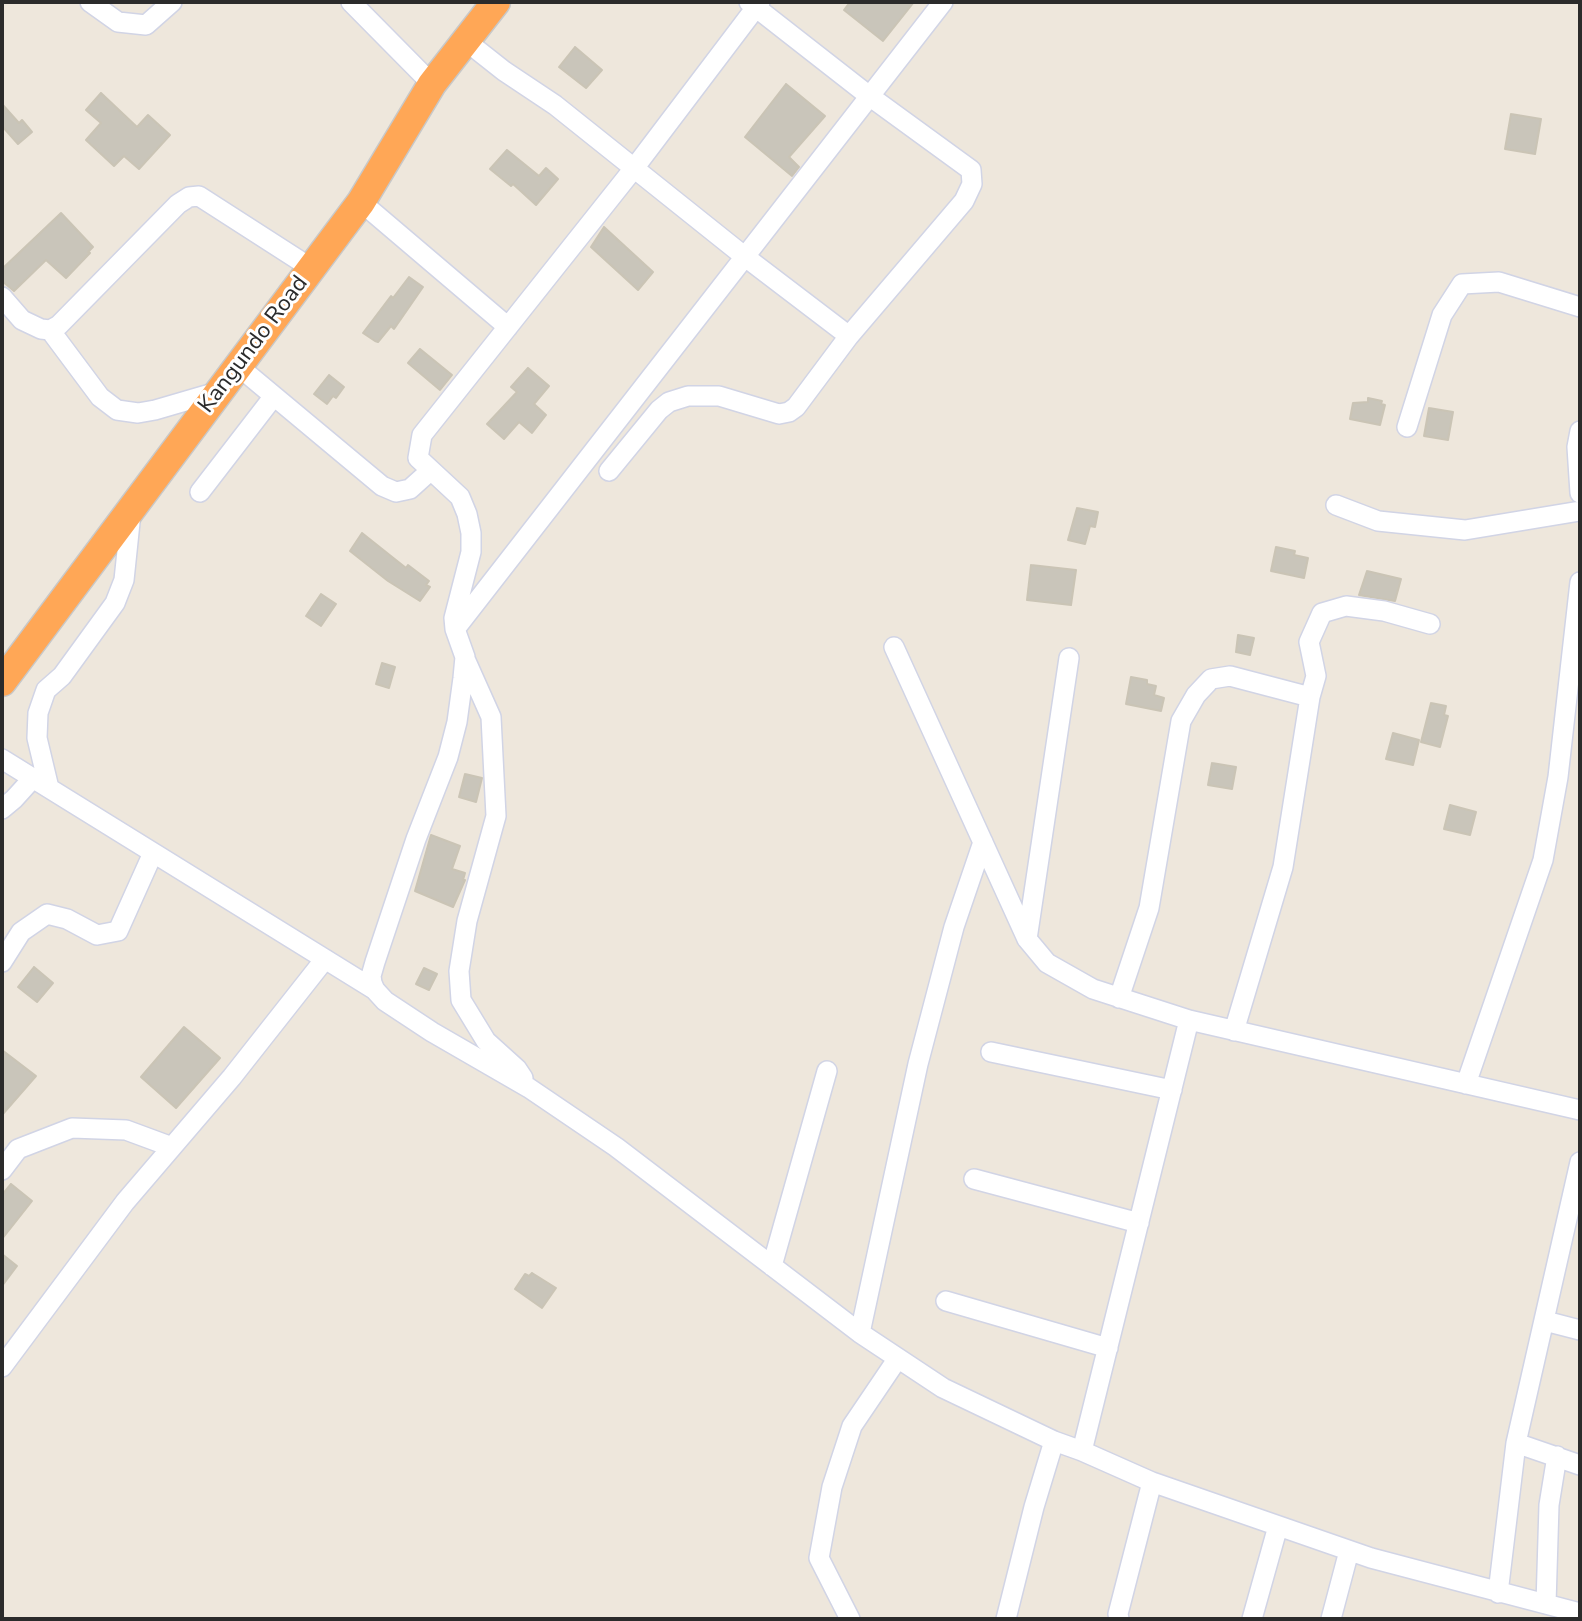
<!DOCTYPE html>
<html>
<head>
<meta charset="utf-8">
<style>
  body { margin:0 }
  #map { position:relative; width:1582px; height:1621px; overflow:hidden; background:#eee7dc; font-family:"Nunito Sans",sans-serif }
  canvas { display:block }
  .frame { position:absolute; inset:0; border:4px solid #2b2b2b; pointer-events:none }
</style>
</head>
<body>
<div id="map">
<canvas width="1582" height="1621"></canvas>
<div class="frame"></div>
</div>
<script>
const ctx = document.querySelector('canvas').getContext('2d');
ctx.lineJoin = 'round';
function fill(path, color) {
  ctx.fillStyle = color;
  ctx.fill(path, 'evenodd');
}
function toPath(rows) {
  const path = new Path2D();
  for (const r of rows) {
    path.moveTo(r[0], r[1]);
    for (let i = 2; i < r.length; i += 2) path.lineTo(r[i], r[i + 1]);
  }
  return path;
}
function strokePath(path, color, width, dash) {
  ctx.strokeStyle = color;
  ctx.lineWidth = width;
  ctx.lineCap = dash ? 'butt' : 'round';
  ctx.setLineDash(dash || []);
  ctx.stroke(path);
}
function drawText(font, color, halo, rows, align = 'center') {
  ctx.font = font + ' "Nunito Sans",sans-serif';
  ctx.lineWidth = 6;
  ctx.setLineDash([]);
  ctx.textBaseline = 'middle';
  ctx.strokeStyle = halo;
  ctx.fillStyle = color;
  for (const [text, x, y, turn = 0] of rows) {
    ctx.save();
    ctx.translate(x, y);
    ctx.rotate((+turn || 0) * Math.PI / 180);
    ctx.textAlign = isNaN(turn) ? turn : align;
    if (halo) ctx.strokeText(text, 0, 0);
    ctx.fillText(text, 0, 0);
    ctx.restore();
  }
}
const building = toPath([
  [850,2,914,2,883,41,844,10,850,2],
  [575,47,602,70,586,88,559,67,575,47],
  [786,84,825,116,789,157,799,167,792,176,745,137,786,84],
  [101,93,137,127,148,115,170,135,139,169,124,156,114,166,86,140,101,123,86,110,101,93],
  [2,104,19,123,22,120,32,132,18,144,2,126,2,104],
  [1511,114,1541,119,1535,154,1505,149,1511,114],
  [507,150,539,176,546,168,558,179,536,205,513,184,511,186,490,169,507,150],
  [61,213,93,247,88,252,90,253,66,278,46,260,14,291,2,281,2,269,61,213],
  [604,227,653,272,638,290,591,247,604,227],
  [409,277,423,287,394,329,391,326,378,342,375,341,363,333,391,296,393,298,409,277],
  [420,349,452,375,440,390,408,363,420,349],
  [528,368,549,386,534,404,546,415,532,433,519,422,504,439,487,424,517,392,511,387,528,368],
  [329,375,344,387,336,398,333,396,327,404,314,394,329,375],
  [1368,398,1382,401,1381,404,1385,405,1380,425,1350,419,1353,403,1368,402,1368,398],
  [1429,408,1453,412,1448,440,1424,436,1429,408],
  [1077,508,1098,512,1095,527,1090,526,1085,544,1068,540,1077,508],
  [362,533,406,568,408,565,429,581,426,585,430,587,420,601,388,581,350,551,362,533],
  [1276,547,1295,551,1294,555,1308,558,1304,578,1271,571,1276,547],
  [1031,565,1076,570,1071,605,1027,600,1031,565],
  [1367,571,1401,579,1395,601,1359,595,1367,571],
  [321,594,336,604,321,626,306,616,321,594],
  [1238,635,1254,638,1250,655,1236,652,1238,635],
  [382,663,395,667,389,688,376,684,382,663],
  [1131,677,1147,680,1147,684,1156,686,1154,695,1164,698,1161,711,1126,704,1131,677],
  [1431,703,1446,706,1444,715,1448,716,1440,747,1421,742,1431,703],
  [1393,733,1419,740,1413,765,1386,759,1393,733],
  [1212,763,1236,767,1232,789,1208,785,1212,763],
  [465,774,482,778,476,802,459,797,465,774],
  [1450,805,1476,812,1470,835,1444,829,1450,805],
  [431,835,460,846,452,869,465,873,463,880,465,880,453,907,415,891,431,835],
  [34,967,53,983,37,1002,18,987,34,967],
  [424,968,437,974,429,990,416,984,424,968],
  [184,1027,220,1058,176,1108,141,1077,184,1027],
  [2,1050,36,1076,2,1115,2,1050],
  [11,1184,32,1201,2,1239,2,1195,11,1184],
  [2,1254,17,1266,2,1286,2,1254],
  [532,1273,556,1288,542,1308,515,1289,525,1274,529,1276,532,1273]
]);
fill(building, '#c9c5ba');
strokePath(building, '#cac4b5', 2);
const minor = toPath([
  [90,2,118,22,146,25,172,2],
  [351,2,432,84],
  [760,2,635,167,422,435,418,458,460,497,467,514,471,533,471,552,454,618,455,629,465,657,463,678,457,722,448,757,416,839,375,962,371,976,372,983,375,990,385,1001,432,1032,529,1088,616,1147,860,1333,943,1388,1054,1441,1082,1451,1152,1482],
  [466,41,504,71,555,105,744,256,849,336],
  [361,202,508,327],
  [2,297,22,320,41,329,50,330,59,325,178,204,189,197,199,196,311,268],
  [50,330,100,397,117,410,138,413,155,410,220,391],
  [238,366,382,486,396,492,410,489,430,471],
  [1407,427,1442,315,1462,284,1499,282,1580,307],
  [1580,431,1577,447,1580,493],
  [609,471,659,410,669,402,688,396,719,396,779,414,789,412,796,407,849,336,964,201,972,184,971,170,868,95,749,2],
  [200,492,274,396],
  [1336,505,1378,521,1465,530,1580,511],
  [456,628,943,2],
  [894,647,1027,939,1047,963,1093,989,1189,1020,1580,1110],
  [466,661,491,717,496,816,467,921,459,971,461,1000,486,1041,517,1069,523,1078],
  [2,759,375,990],
  [49,788,37,738,38,713,46,690,62,676,115,603,124,580,131,513],
  [2,809,14,799,33,778],
  [1027,939,1069,658],
  [2,962,21,932,47,914,67,919,97,935,118,931,153,853],
  [1119,998,1149,908,1181,721,1196,695,1211,679,1230,676,1310,697],
  [1234,1031,1283,867,1310,697,1316,676,1309,642,1322,613,1346,606,1384,611,1430,624],
  [991,1052,1172,1090],
  [1466,1084,1543,860,1558,777,1580,582],
  [2,1170,18,1149,72,1128,126,1130,172,1147],
  [974,1179,1139,1223],
  [772,1266,827,1071],
  [946,1301,1108,1348],
  [1545,1321,1580,1330],
  [860,1333,918,1064,954,927,983,842],
  [2,1367,125,1202,232,1077,325,959],
  [1516,1443,1580,1465],
  [1082,1451,1189,1020],
  [1498,1593,1516,1443,1580,1162],
  [1546,1604,1549,1505,1557,1456],
  [850,1619,819,1558,832,1487,852,1426,898,1358],
  [1006,1619,1034,1507,1054,1441],
  [1119,1619,1118,1614,1152,1482,1371,1558,1580,1613],
  [1252,1619,1278,1526],
  [1331,1619,1349,1551]
]);
const highway = toPath([
  [2,682,361,202,432,84,496,2]
]);
strokePath(minor, '#d1d4e5', 22);
strokePath(highway, '#c8c8c8', 31);
strokePath(minor, '#fff', 19);
strokePath(highway, '#ffa756', 28);
drawText('23px', '#2b2b2b', '#fff', [
  ["Kangundo Road",254,345,-53]
]);
</script>
</body>
</html>
